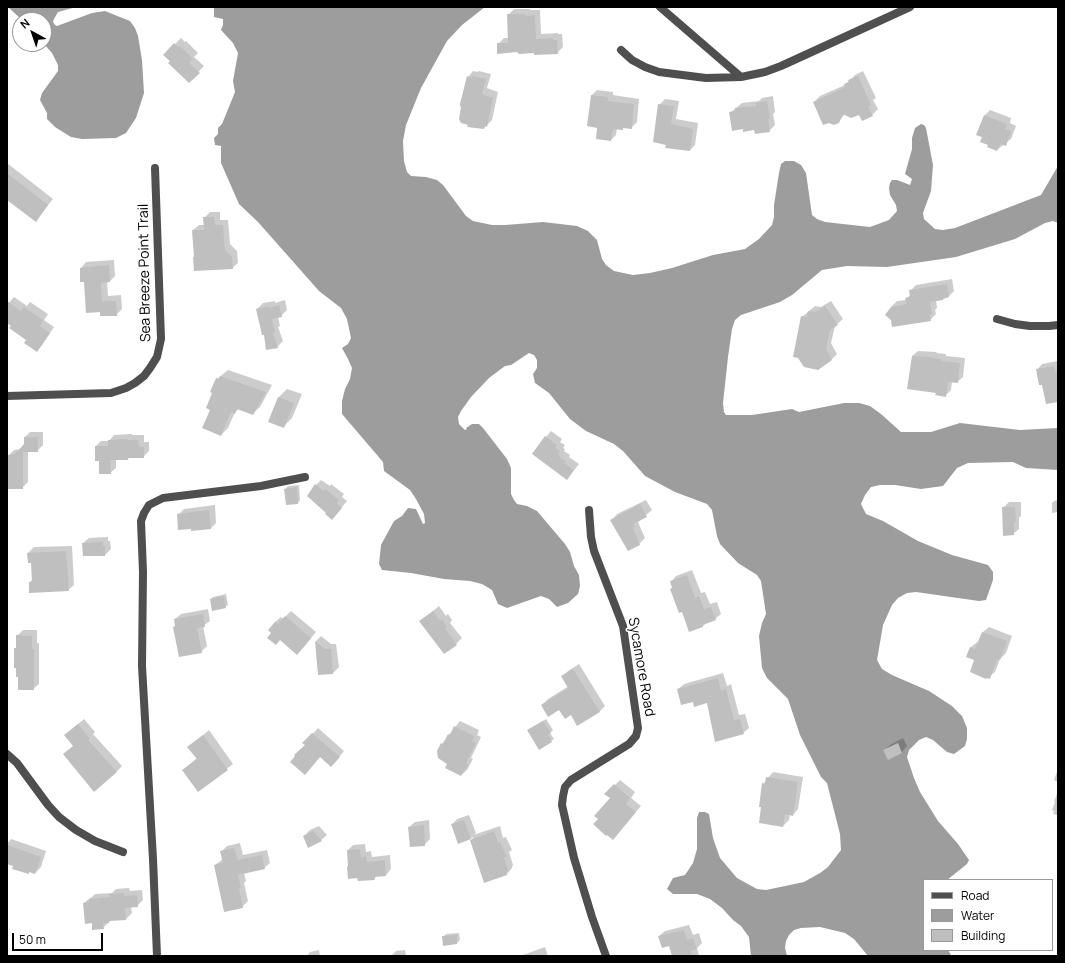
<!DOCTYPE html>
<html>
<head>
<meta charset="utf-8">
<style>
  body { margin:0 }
  #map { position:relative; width:1065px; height:963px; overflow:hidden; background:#fff; font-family:Manrope,sans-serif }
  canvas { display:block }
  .frame { position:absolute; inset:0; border:8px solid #000; pointer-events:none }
  .legend { position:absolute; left:923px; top:879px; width:130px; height:72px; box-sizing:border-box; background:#fff; border:1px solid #999; margin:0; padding:5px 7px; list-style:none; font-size:12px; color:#000 }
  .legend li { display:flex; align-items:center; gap:8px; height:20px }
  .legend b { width:20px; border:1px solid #999 }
  .north { position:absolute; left:12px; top:12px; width:40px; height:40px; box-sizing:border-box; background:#fff; border:1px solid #999; border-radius:50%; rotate:320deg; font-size:11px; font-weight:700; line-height:16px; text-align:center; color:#000 }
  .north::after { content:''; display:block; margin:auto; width:14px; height:18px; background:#000; clip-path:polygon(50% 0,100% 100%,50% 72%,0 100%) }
  .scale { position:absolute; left:12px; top:933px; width:91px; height:18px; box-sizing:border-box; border:2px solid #000; border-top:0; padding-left:5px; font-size:12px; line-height:14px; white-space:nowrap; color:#000; -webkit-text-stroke:3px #fff; paint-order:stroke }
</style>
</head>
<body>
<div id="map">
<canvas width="1065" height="963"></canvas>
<div class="frame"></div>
<ul class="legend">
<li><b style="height:5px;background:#4f4f4f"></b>Road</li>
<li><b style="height:11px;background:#9d9d9d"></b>Water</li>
<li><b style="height:11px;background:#bfbfbf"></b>Building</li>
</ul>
<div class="north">N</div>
<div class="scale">50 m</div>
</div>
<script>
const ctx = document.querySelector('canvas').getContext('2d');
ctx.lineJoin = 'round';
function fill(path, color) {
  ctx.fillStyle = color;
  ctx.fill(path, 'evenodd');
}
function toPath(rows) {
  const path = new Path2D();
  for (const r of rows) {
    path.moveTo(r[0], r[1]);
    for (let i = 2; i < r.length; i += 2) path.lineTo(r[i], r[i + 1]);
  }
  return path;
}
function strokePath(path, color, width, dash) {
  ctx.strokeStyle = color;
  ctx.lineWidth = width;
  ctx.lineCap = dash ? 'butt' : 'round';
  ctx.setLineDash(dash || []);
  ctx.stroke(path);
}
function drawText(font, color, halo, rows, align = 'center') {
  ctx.font = font + ' Manrope,sans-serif';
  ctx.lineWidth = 3;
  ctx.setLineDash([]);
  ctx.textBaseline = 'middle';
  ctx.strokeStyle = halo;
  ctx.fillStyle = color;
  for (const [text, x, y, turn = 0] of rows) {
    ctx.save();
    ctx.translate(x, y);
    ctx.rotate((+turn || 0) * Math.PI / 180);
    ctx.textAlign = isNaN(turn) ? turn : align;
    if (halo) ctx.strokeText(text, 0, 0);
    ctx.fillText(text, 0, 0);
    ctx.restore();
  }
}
fill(toPath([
  [8,7,76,7,58,12,54,19,53,22,55,25,57,26,92,13,105,11,130,21,135,28,138,36,142,60,144,93,136,118,126,133,116,138,82,139,71,137,55,127,47,119,47,113,40,100,42,93,58,71,58,65,52,53,44,44,44,20,22,20],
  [214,7,485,7,462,25,447,41,421,88,406,125,403,141,404,161,407,172,411,176,426,177,437,180,443,185,466,216,473,221,492,225,505,225,543,222,577,226,588,231,597,240,602,259,606,265,614,271,633,275,650,273,672,268,713,255,745,249,759,239,772,225,774,217,774,205,779,173,781,164,785,161,794,161,801,165,806,173,812,215,817,219,825,222,870,227,889,220,897,211,896,205,890,195,889,188,890,183,892,180,897,180,910,185,912,179,905,174,912,149,912,138,915,128,921,124,924,125,926,128,933,165,931,191,923,213,924,219,935,229,943,230,955,228,1041,195,1058,166,1058,223,1053,221,1045,223,1015,239,956,257,887,267,847,266,822,270,792,295,780,302,741,315,735,320,732,329,728,357,723,403,724,412,726,415,752,415,792,409,799,412,844,403,859,403,870,406,881,414,901,432,931,432,960,423,1020,430,1058,428,1058,470,1026,468,1013,462,968,463,957,468,943,486,921,489,895,485,880,485,871,487,865,495,861,504,866,514,883,521,918,541,952,555,988,565,993,572,993,580,986,600,979,601,916,592,907,593,898,598,892,605,883,625,877,660,882,669,892,675,929,691,952,706,962,716,967,728,967,739,965,746,954,754,947,752,933,740,926,737,919,740,909,750,907,757,914,778,920,792,938,821,958,844,969,860,967,864,947,880,924,880,924,950,948,950,951,955,954,956,868,956,854,939,845,933,820,927,801,928,794,930,789,935,786,941,785,948,787,956,751,956,749,937,741,926,733,920,722,908,710,899,697,894,673,894,667,889,673,878,685,875,693,863,697,849,697,818,699,812,705,812,709,814,713,838,720,858,737,878,757,889,766,890,804,882,820,873,828,867,841,850,840,834,827,783,821,777,800,735,788,699,767,678,762,668,759,636,762,623,766,614,761,581,757,575,738,563,720,544,717,536,712,510,707,504,675,492,645,476,623,451,614,444,586,431,570,419,549,393,535,383,533,374,537,368,537,360,534,355,529,353,511,365,505,366,489,378,471,397,461,411,458,417,459,424,465,430,467,429,466,428,472,424,479,424,483,428,507,459,511,468,511,494,514,500,517,504,527,506,537,511,565,544,570,552,574,566,579,575,580,586,578,594,568,603,557,607,549,599,541,596,507,608,498,604,492,590,482,584,470,581,444,579,411,573,382,570,379,564,381,545,394,521,402,516,408,508,416,509,423,524,425,523,424,514,416,499,410,490,384,471,383,462,342,414,342,401,345,389,350,379,352,368,348,359,342,348,348,344,351,338,347,319,341,308,319,291,258,222,239,204,221,163,221,146,215,145,214,138,218,134,218,128,222,124,235,92,233,81,238,53,233,43,221,30,223,25,223,19,214,17]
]), '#9d9d9d');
fill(toPath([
  [514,9,530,9,530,10,540,10,541,34,558,33,558,34,562,34,563,47,557,53,535,52,498,44,504,38,509,38,508,15],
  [181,38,185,42,186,41,198,53,194,57,204,66,189,82,164,55],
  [473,71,477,72,479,71,491,74,487,88,498,92,492,120,484,128,468,77],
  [863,71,876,98,873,100,878,109,872,115,859,113,845,114,838,122,814,102,820,96,845,85,855,75],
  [597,90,613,92,613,95,639,99,637,122,631,128,624,127,622,129,617,128,616,135,611,140,598,127,592,95],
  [773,96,775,112,773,114,775,125,769,131,743,128,730,113,742,103,759,101,762,98],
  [665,99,679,101,676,119,698,123,695,145,690,150,667,147,659,105],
  [990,110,1011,118,1010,123,1016,126,1011,139,997,150,985,115],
  [7,163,53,199,36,220,7,198],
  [210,212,220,212,220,220,228,220,230,244,237,251,238,263,232,268,193,230,199,225,205,225,204,218],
  [114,260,115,276,110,281,107,281,108,296,121,295,122,309,116,315,101,311,85,281,81,268,86,262],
  [952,279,954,291,948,297,936,300,937,308,935,310,936,314,930,320,891,307,897,301,907,300,907,298,911,294,910,291,916,285],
  [14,297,27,306,30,302,48,314,44,320,54,327,42,345,37,350,27,340,7,322,7,305],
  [285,300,287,310,281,316,278,317,280,326,278,327,283,341,277,347,265,333,257,309,263,303,275,301,275,303],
  [831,301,843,319,835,326,831,343,837,354,831,360,798,357,802,317,815,306,821,307],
  [918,351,937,352,936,353,946,354,946,356,965,358,963,377,957,382,952,381,951,390,945,396,937,392,912,356],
  [1058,361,1058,401,1043,384,1037,370,1042,364],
  [228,370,272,385,260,407,252,414,239,409,235,412,228,428,221,435,211,409,217,379],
  [287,389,302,394,292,418,284,426,279,397],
  [551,431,562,439,560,442,565,445,563,448,565,449,564,451,570,455,569,457,579,464,567,479,546,437],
  [30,432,43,432,43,445,37,451,28,451,28,482,22,488,7,488,7,462,9,461,9,455,14,450,21,449,25,444,25,437],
  [132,434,132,435,144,435,144,442,149,442,149,451,143,457,130,457,128,459,116,459,116,468,110,473,100,460,96,446,101,441,109,441,114,435],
  [321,480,330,486,331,484,344,494,342,497,347,501,332,519,327,513,316,485],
  [299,485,300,500,298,503,285,489,288,486],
  [646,500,652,510,638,522,645,538,639,544,612,520,617,514],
  [1058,500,1058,512,1052,513,1052,503,1054,501],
  [1009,502,1021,502,1021,516,1019,518,1019,529,1013,534,1003,508],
  [215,505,216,523,211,528,192,528,178,515,184,509],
  [108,537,108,541,110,541,111,549,105,555,83,543,89,538],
  [72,546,74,585,68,590,30,582,32,580,32,562,29,562,28,553,34,547],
  [692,570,701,593,705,592,710,604,717,602,721,614,715,619,706,623,703,626,671,589,673,587,671,582,676,576],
  [226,594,228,605,225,607,211,599,213,597],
  [439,606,446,616,448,614,452,620,450,623,462,638,456,644,421,621],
  [208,609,210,621,203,626,207,646,201,652,176,625,175,619,181,614],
  [291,611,316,632,303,648,272,633,275,622,281,617,283,619],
  [989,627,1012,636,1006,653,1000,659,995,672,989,677,976,659,968,656,971,647,977,642,979,643,983,632],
  [23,630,37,630,37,643,39,643,39,684,33,689,15,649,17,647,17,636],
  [321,636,331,644,336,644,339,667,333,673,319,674,316,641],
  [579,664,605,706,600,711,578,725,571,714,559,709,542,705,548,699,569,686,563,676,568,671],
  [723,673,727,686,731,684,739,715,745,714,749,728,743,733,707,702,694,701,678,689,684,684],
  [84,719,95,732,93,734,122,766,116,772,74,746,71,730],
  [546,719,553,730,550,733,554,739,551,741,528,730],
  [460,721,479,730,477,735,481,737,471,758,473,759,467,770,461,775,448,763,442,744],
  [318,728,344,751,336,761,320,756,304,743],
  [209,730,233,764,198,791,183,770,197,758,189,747],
  [903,738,907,746,902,752,888,759,884,750,890,745],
  [1058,769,1058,782,1054,780],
  [773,772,803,777,798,809,793,815,790,814,789,820,783,826,763,784],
  [620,780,635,792,631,798,641,806,613,839,599,819,611,798,606,794],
  [1058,791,1058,815,1053,814,1054,811,1052,810,1055,802,1054,802],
  [469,815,476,833,473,835,500,826,503,838,506,837,512,850,509,852,513,865,512,867,512,868,507,874,485,881,471,840,474,837,458,843,452,825,457,819],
  [429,820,430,839,424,845,409,827,415,822],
  [319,826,327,835,321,840,308,847,304,836,310,830],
  [11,839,46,851,41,867,35,873,30,871,28,873,15,865,7,863,7,844],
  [240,843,243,855,267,850,270,863,264,868,244,873,246,881,244,883,248,901,242,907,215,865,223,859,221,852,227,846],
  [365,844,366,852,371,851,372,857,390,855,391,869,386,875,377,876,374,879,349,866,348,850,353,845],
  [129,888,130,891,142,890,143,900,137,906,131,907,132,913,126,919,111,920,103,928,92,922,84,903,90,898,92,897,95,894,112,893,116,889],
  [689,925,693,935,699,933,702,943,697,948,699,956,674,956,670,945,659,936,665,931],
  [459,933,460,940,457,943,443,937,446,934],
  [545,947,548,956,520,956],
  [319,950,320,956,307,956,310,952],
  [405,950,406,956,391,956,396,951]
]), '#0003');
fill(toPath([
  [507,14,525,14,525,16,535,15,536,39,553,38,553,40,557,40,558,54,534,55,534,53,519,54,517,52,497,54,497,43,508,43],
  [174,43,178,47,180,46,193,59,189,63,200,73,189,83,168,63,170,61,163,55],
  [467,76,472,78,472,76,486,79,482,94,493,98,487,127,485,126,484,129,467,127,468,125,461,123,459,119,461,107,460,106,460,104],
  [858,76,871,105,868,106,873,116,862,121,859,115,851,118,843,114,839,123,834,125,829,123,823,125,813,102,845,87,844,84,849,82,848,80],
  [591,95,608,97,608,101,634,104,632,129,623,128,623,130,613,129,611,141,596,139,597,128,587,126],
  [767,101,770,119,768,119,770,132,755,134,754,130,743,132,743,129,732,131,729,112,735,111,735,108,756,106,756,103],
  [658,104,674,106,671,124,693,129,690,151,665,148,666,145,653,142],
  [984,115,1007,124,1005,129,1011,131,1006,146,1000,144,997,151,987,147,988,145,980,142,982,137,976,135],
  [7,173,48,205,36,222,7,200],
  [203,217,214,217,215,225,223,225,225,250,232,257,233,269,194,271,193,257,194,257,192,230,204,230],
  [109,265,110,282,101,283,102,301,116,301,117,316,100,316,100,312,86,313,84,282,80,282,80,268],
  [947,284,949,297,943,299,943,300,930,302,932,314,930,315,931,321,892,327,891,320,885,315,891,307,906,304,905,298,910,297,909,290],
  [7,301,21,311,24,307,43,320,40,326,50,333,37,352,24,343,26,340,9,328,11,326,7,323],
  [279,305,282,317,272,319,275,332,273,333,278,348,266,350,264,335,262,335,256,309,269,306,269,308],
  [825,306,838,325,830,330,826,349,832,360,818,370,804,367,798,358,793,357,801,316,807,317,808,311,815,312],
  [912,356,932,357,932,358,941,359,941,361,960,363,958,383,948,382,946,397,935,395,936,393,907,389],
  [1054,366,1055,372,1058,371,1058,402,1046,404,1042,385,1039,385,1036,369],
  [220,376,266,392,253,415,237,409,235,414,231,412,221,436,202,428,210,410,206,408,212,393,210,392,216,378,219,379],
  [278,397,294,403,284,428,268,422],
  [545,436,557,445,555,448,560,451,558,454,560,455,559,457,566,461,564,463,574,470,567,480,532,454],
  [24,437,38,437,38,452,23,452,23,489,7,489,8,455,15,454,24,444],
  [127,439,127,440,138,440,139,447,144,447,144,458,128,458,128,460,110,460,111,474,99,474,99,461,95,461,95,446,108,446,108,440],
  [315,484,324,491,325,489,339,500,337,503,342,508,332,520,325,514,326,513,307,496],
  [297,487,298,504,286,505,284,489],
  [640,504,647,517,633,524,635,526,633,528,640,545,628,551,610,520],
  [1002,507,1015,507,1016,522,1014,522,1014,535,1003,536],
  [209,510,211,529,191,531,191,529,178,530,177,514],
  [103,542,103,546,105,546,105,556,83,556,82,543],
  [66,551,69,591,29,593,29,582,32,582,31,563,28,563,27,553],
  [687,575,695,598,699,596,704,609,711,607,716,620,703,625,703,627,689,632,682,612,679,613,670,589,672,588,670,581],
  [224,596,226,608,212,611,210,599],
  [433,611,440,621,442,619,447,627,445,628,457,645,444,654,419,621],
  [203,614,205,627,197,628,202,653,179,657,173,627,175,626,174,619],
  [285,616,311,638,297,655,280,640,276,645,267,638,271,633,268,630,275,622,278,624],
  [982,632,1007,641,1000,660,997,659,990,679,987,678,986,679,970,672,974,660,966,657,970,647,975,649],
  [16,635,32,636,32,649,34,649,34,690,18,690,18,677,16,677,16,668,14,668,14,648,16,648],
  [315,641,325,649,331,649,333,674,318,675],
  [573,669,600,712,577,726,571,715,565,719,559,710,548,717,541,705,568,688,561,676],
  [718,678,721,691,726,689,734,720,740,719,744,734,715,742,707,703,694,707,693,702,681,705,677,689],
  [543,721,551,733,548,735,552,742,539,750,527,730],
  [78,724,90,739,88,740,117,772,94,792,63,754,73,746,64,735],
  [454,726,474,736,472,741,476,743,466,763,468,765,461,776,445,768,447,764,438,758,437,751,441,743,443,744,448,734,450,735],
  [312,733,340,757,331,767,320,757,305,775,290,762,295,756,294,755,305,745,302,743],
  [203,735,228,770,198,792,182,770,197,759,187,747],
  [898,743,902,753,888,760,883,750],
  [766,777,798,782,793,816,785,814,783,827,759,823,761,807,759,807,762,783,765,784],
  [614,784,630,798,626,804,636,812,613,840,607,835,606,836,593,824,598,819,594,816,610,798,604,794],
  [464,820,471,839,458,844,451,824],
  [424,825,425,846,410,847,408,827],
  [313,831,322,841,308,848,303,836],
  [494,831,498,843,500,842,507,857,504,857,508,871,506,872,507,875,484,883,470,840],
  [7,845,41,857,35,874,29,872,29,874,12,869,13,866,7,864],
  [234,848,238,860,262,855,265,869,238,875,241,888,239,888,243,908,224,912,214,865,223,863,220,851],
  [360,849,361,857,366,856,367,862,385,860,386,876,374,877,375,880,358,881,357,878,348,879,347,867,348,866,347,850],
  [124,893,124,896,137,895,138,907,125,908,126,920,109,921,109,923,103,923,104,929,92,930,92,923,85,924,83,903,89,902,89,899,110,897,109,894],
  [684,930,687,940,693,938,697,949,691,951,692,956,672,956,669,946,662,948,658,936],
  [457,935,457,944,443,946,442,936]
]), '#bfbfbf');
strokePath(toPath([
  [660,7,741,77,765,72,781,66,910,7],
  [621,50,632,60,645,67,659,72,706,78,741,77],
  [997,319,1015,324,1030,326,1049,326,1058,325],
  [7,396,111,393,126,388,135,383,144,376,150,368,157,357,161,339,155,168],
  [589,510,591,537,594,551,623,626,638,728,636,736,629,744,571,780,565,787,563,796,562,805,574,858,592,917,606,956],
  [7,754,17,763,48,805,59,817,76,830,95,841,123,852],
  [157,956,153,859,142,666,143,572,141,521,144,513,149,505,163,498,261,486,305,477]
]), '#4f4f4f', 8);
drawText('14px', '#000', '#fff', [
  ["Sea Breeze Point Trail",145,273,-91],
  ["Sycamore Road",641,667,80]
]);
</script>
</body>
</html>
